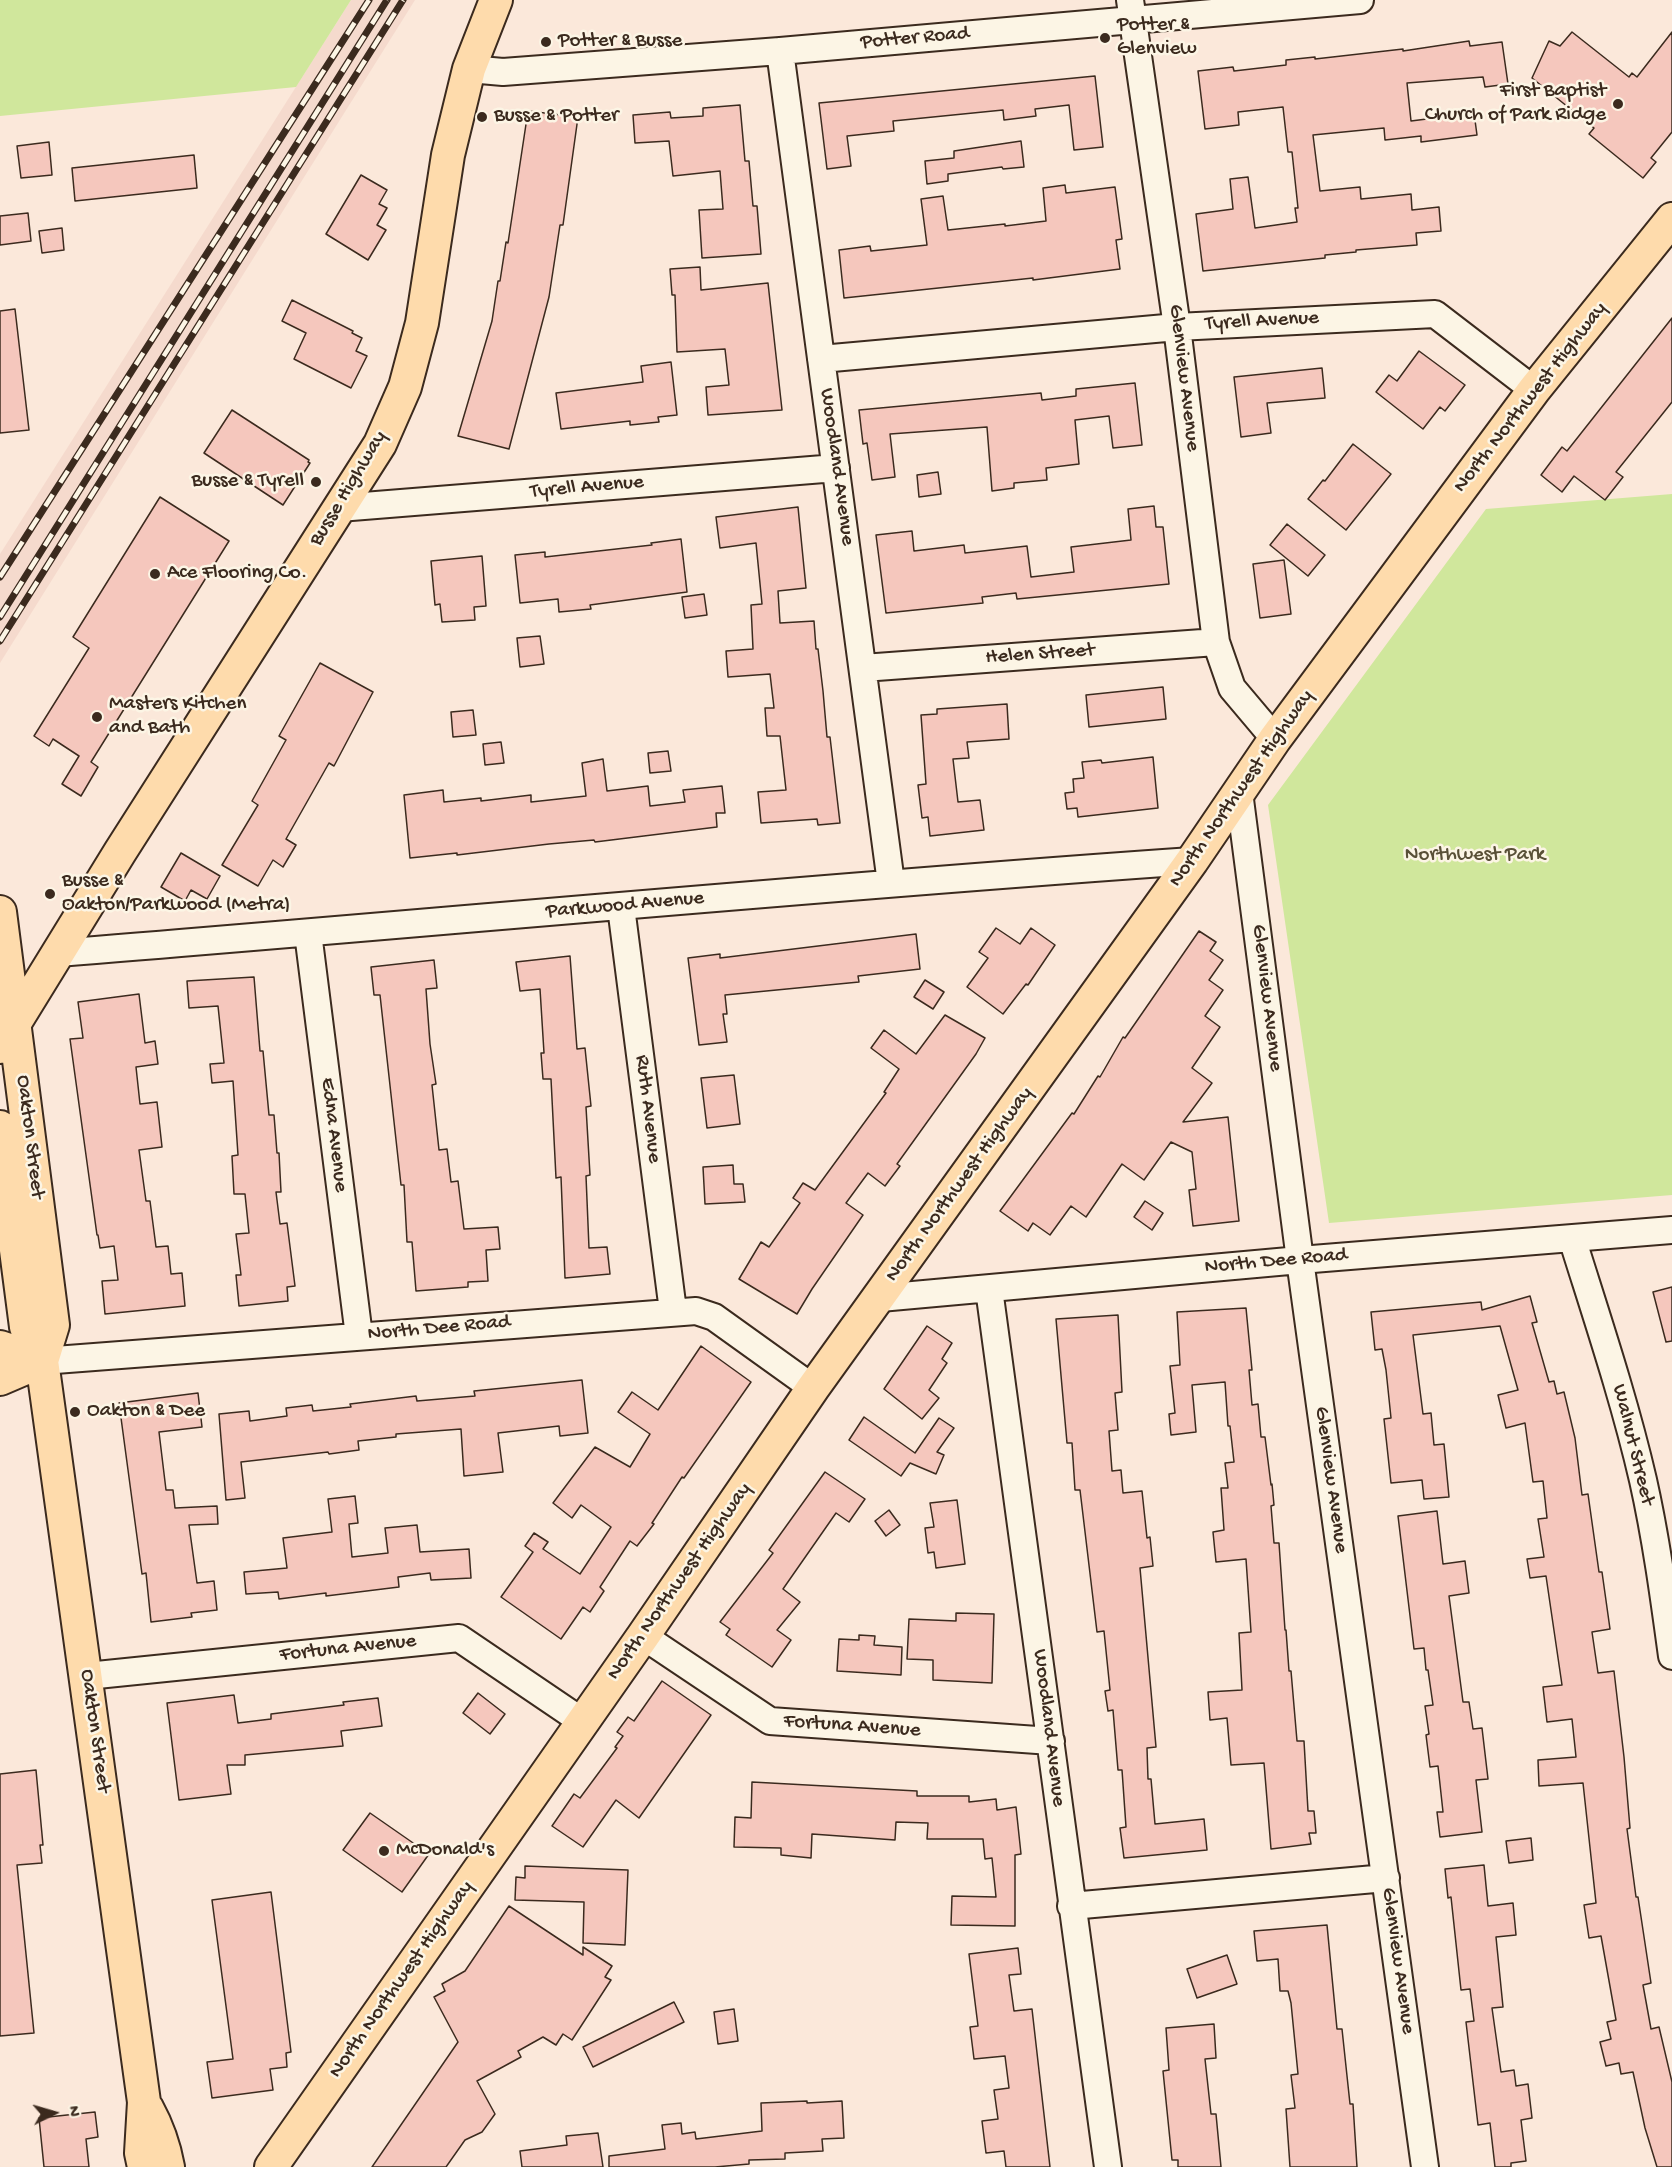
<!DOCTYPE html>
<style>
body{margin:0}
#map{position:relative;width:1672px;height:2167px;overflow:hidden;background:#fbe8da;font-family:"Gochi Hand",sans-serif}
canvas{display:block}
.north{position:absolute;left:24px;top:2083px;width:60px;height:60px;-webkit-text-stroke:4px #fcf5e5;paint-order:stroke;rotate:85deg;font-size:16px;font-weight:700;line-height:24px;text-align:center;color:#3b2a1e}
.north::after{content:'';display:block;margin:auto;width:21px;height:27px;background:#3b2a1e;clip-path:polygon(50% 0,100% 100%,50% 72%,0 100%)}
</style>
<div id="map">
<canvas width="1672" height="2167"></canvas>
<div class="north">N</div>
</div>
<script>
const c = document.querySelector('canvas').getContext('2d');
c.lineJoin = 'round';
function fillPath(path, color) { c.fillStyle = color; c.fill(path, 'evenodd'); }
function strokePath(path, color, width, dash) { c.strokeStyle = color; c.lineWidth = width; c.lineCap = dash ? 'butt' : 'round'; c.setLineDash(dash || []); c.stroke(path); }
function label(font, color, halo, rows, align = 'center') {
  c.font = font + ' "Gochi Hand",sans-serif'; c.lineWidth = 5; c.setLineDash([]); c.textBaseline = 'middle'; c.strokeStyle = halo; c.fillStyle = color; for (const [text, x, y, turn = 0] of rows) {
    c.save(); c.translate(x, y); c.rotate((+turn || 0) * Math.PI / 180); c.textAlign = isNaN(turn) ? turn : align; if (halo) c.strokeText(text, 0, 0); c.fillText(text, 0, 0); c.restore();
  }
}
const built = new Path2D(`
 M351,0H415L0,663V554Z`);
const green = new Path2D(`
 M0,0H351L296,87L0,116Z
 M1672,494V1195L1329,1223L1268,805L1486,509Z`);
const building = new Path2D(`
 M1572,32L1629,77L1632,73L1637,77L1672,32V132L1651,158L1656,162L1643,178L1589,134L1594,128L1532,78L1549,41L1560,46Z
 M1469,41L1470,46L1502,42L1508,84L1485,87L1483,77L1407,83L1411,121L1474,113L1477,135L1421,142V136L1385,140L1384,128L1313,135L1320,191L1360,187L1361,199L1411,194L1412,210L1439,207L1441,231L1416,233L1417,245L1356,250V252L1325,255V258L1203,271L1196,214L1233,209L1230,179L1248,177L1255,228L1297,222L1295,208H1298L1292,152H1288L1283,107L1238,112L1239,125L1205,129L1198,71L1233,67L1234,71L1286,65V60L1315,57V59L1403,49V51Z
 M1095,76L1103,147L1074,150L1069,105L1035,109L1036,116L1004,120L1003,110L893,121L894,131L847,136L851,166L827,169L819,103Z
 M740,105L745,161H749L753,206H757L761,254L702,258L699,210L723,209L720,171L673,176L669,141L635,143L633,115L670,112L671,118L703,116V108Z
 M528,111L578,117L563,225H560L549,297L509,449L458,436L492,321L498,281H500L506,242L508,243Z
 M1021,141L1024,167L1003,169L1002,167L948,174V181L927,184L925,161L954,158V151Z
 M49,142L52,175L21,178L17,146Z
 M194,155L197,188L75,201L72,168Z
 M361,175L387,190L379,204L387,208L377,225L386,230L368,260L326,234Z
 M1065,185L1066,193L1115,187L1122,239L1116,240L1120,269L1033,280V278L844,298L839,250L870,246L871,251L927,245L921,199L943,196L948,230L1005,224V226L1046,221L1043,188Z
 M28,213L31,241L0,245V216Z
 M62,228L64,250L42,253L39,231Z
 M700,267L701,290L768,283L782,410L708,415L706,387L729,385L725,349L677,352L675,295H672L670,269Z
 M292,300L353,331L352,333L362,338L356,351L367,356L351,388L294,359L306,333L282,321Z
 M15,309L29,430L0,433V311Z
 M1672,318V402L1616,472L1623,477L1605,500L1574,476L1562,492L1541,475L1562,447L1567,451Z
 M1419,351L1465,385L1445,411L1440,407L1423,429L1376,392L1389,375L1397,381Z
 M671,362L677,415L658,417L659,422L630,425V421L561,429L556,393L643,382L641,366Z
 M1322,368L1325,398L1267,403L1271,433L1241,437L1234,377Z
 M1135,383L1142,445L1113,448L1109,416L1075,420L1079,464L1046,468L1047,480L1014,483V488L992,491L987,427L890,434L895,477L872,480L867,443L863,444L859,410L1041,393L1042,400L1076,396V389Z
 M232,410L309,460L308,462L310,463L283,505L204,453Z
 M1353,444L1391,474L1346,530L1308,499L1323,480L1325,481Z
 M938,472L941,494L919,497L917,475Z
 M160,497L229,541L91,762L98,767L81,796L62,784L79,756L53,739L49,746L34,736L89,648L73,637Z
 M1154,506L1156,527H1163L1169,584L1017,599L1016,593L982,597L983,603L886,613L876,535L912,531L914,551L964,545L965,553L1027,546L1031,577L1074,572L1071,547L1131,540L1128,509Z
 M798,507L806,588L778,591L780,623L814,621L816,649H818L823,691L827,737H830L840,823L818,825L817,819L761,823L758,792L786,790L780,736H767L765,708H774L770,674L728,677L726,651L753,649L751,605L762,604L756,543L720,548L716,517Z
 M1287,524L1325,555L1308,576L1270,545Z
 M681,539L687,592L590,605L591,609L559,612L558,599L520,603L515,555L545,552V557L652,545L651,543Z
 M482,556L486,606L474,607L475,620L442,622L440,604L435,605L431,561Z
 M1284,560L1291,614L1260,618L1253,564Z
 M704,594L707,615L685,618L682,597Z
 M540,636L544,664L520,667L517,638Z
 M320,663L373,692L334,766L329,763L286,839L296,845L283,867L273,860L258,886L222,865L258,805L252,801L286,740L279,736Z
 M1163,687L1166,719L1089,727L1086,695Z
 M1007,704L1009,739L967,742L969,758L953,759L958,802L980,800L984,830L930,836L928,817L922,818L918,785L926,784L921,715L937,714V709Z
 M473,710L476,735L453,737L451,712Z
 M501,742L504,763L485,765L483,744Z
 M668,751L671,771L650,773L648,753Z
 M1153,757L1158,808L1078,817L1077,808L1067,809L1065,793L1074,792L1073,779L1084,778L1082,762L1101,760L1102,763Z
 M603,759L607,791L648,786L650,806L685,802L683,790L722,786L725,813H716L717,827L595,842L594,840L549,844L457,855V853L410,858L404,795L443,790L444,802L481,798V801L531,795V802L586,796L582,763Z
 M181,853L220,876L207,899L191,890L185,901L161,887Z
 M996,928L1020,944L1031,928L1055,945L1028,985L1026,984L1003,1014L967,987L988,958L979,952Z
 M1199,931L1216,942L1210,951L1223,960L1209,980L1223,990L1205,1016L1220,1027L1192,1068L1212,1083L1183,1122L1228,1117L1239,1221L1193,1226L1189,1190L1196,1189L1192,1152L1171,1142L1144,1180L1122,1164L1086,1217L1071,1206L1050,1235L1033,1223L1028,1231L1000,1211L1072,1113L1074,1114L1098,1076L1100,1077L1123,1037L1125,1038Z
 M916,934L920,969L858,976L859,982L725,995L727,1014H723L727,1042L699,1045L688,958L720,954V958Z
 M570,956L577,1049L585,1048L591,1106L586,1107L590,1175L586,1176L589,1248L607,1247L610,1274L565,1278L561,1177L556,1178L551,1079H543L541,1053H544L540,989L520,991L516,962Z
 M434,960L437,988L426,989L430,1044L436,1084L432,1085L439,1150L447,1149L451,1182L458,1181L464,1229L498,1227L500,1249L486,1250L488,1281L468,1282V1287L416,1291L412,1242H407L404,1185H401L380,995H374L371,967Z
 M254,977L260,1051H263L269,1115H274L277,1153H279L281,1192H276L280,1224L287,1223L295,1286L287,1287L288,1301L239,1306L236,1275H241L236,1234L249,1233L245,1194H234L232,1156L238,1155L233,1081L212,1083L210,1064L224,1063L218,1006L189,1008L187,981Z
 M925,980L944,992L933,1009L914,997Z
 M139,994L145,1043L155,1041L158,1064L136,1067L140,1104L157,1102L162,1147L139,1150L146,1201H150L156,1247L168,1246L171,1274L182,1273L185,1306L105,1314L102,1281L118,1280L114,1246L100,1248L98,1235H97L70,1039L83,1038L78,1002Z
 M945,1015L985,1038L976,1054L897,1164L900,1166L885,1186L868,1173L846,1203L863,1215L812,1289L797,1314L739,1279L761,1242L769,1247L800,1203L793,1198L803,1183L815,1190L886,1093L884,1092L899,1069L871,1048L884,1030L916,1054Z
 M734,1075L740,1124L707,1128L701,1078Z
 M733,1165L734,1184H743L745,1202L705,1204L703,1167Z
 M1145,1201L1163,1213L1152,1230L1134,1217Z
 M1672,1287V1341L1666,1342L1653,1292Z
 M1530,1296L1537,1322L1532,1323L1549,1382L1554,1381L1557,1394L1564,1392L1575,1438L1582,1495L1588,1494L1599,1572H1602L1610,1629L1592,1632L1598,1673L1614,1671L1624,1757L1630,1828L1627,1829L1636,1897H1638L1651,1983L1643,1985L1651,2029L1659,2027L1672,2082V2167H1657L1645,2128L1633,2072L1621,2074L1619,2063L1606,2066L1600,2042L1611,2039L1607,2022L1616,2020L1601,1936L1589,1938L1584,1905L1596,1903L1583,1783L1539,1786L1538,1760L1576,1757L1572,1719L1547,1722L1543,1687L1562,1685L1546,1576L1530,1578L1527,1559L1544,1557L1538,1519L1547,1518L1543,1481L1533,1482L1525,1423L1506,1428L1498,1395L1518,1390L1500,1326L1413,1335L1423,1414L1431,1413L1434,1445L1444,1444L1449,1497L1424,1499L1422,1480L1391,1483L1384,1419L1391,1418L1386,1370L1382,1349L1375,1350L1371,1312L1481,1302L1482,1310Z
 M1246,1308L1252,1370H1249L1252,1405L1258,1404L1261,1437H1265L1271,1485L1272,1484L1274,1505L1271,1506L1274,1543H1279L1285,1630H1286L1289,1671H1291L1297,1741H1304L1308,1811H1314L1316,1833H1309L1311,1844L1271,1849L1264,1763L1231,1765L1227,1718L1210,1720L1208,1692L1242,1690L1239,1633L1251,1632L1246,1559L1216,1562L1213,1532L1224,1530L1221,1488H1228L1225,1463L1234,1462L1230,1426H1228L1225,1382L1192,1385L1196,1432L1171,1435L1169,1414L1175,1413L1170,1366L1180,1365L1177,1312Z
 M1118,1315L1122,1392L1115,1393L1118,1430L1109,1431L1112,1471L1121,1470L1123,1493L1142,1491L1147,1538L1150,1537L1153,1566L1140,1568L1156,1747L1147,1748L1148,1779H1151L1155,1824L1204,1819L1207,1850L1124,1858L1120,1828L1126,1827L1122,1770H1118L1113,1710L1108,1711L1105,1691L1110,1690L1104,1631L1097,1632L1080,1490H1075L1072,1443H1067L1056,1319Z
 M927,1326L952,1343L942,1359L947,1363L929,1390L939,1398L922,1419L884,1389Z
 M701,1346L751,1382L684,1478L682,1477L652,1523L654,1524L637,1546L630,1541L600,1587L604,1591L590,1612L583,1607L561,1639L501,1597L533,1552L525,1546L534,1533L548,1542L543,1549L580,1574L611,1527L581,1505L572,1518L553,1503L595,1447L630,1467L650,1434L618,1412L632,1392L658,1410Z
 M582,1380L588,1433L560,1436L559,1426L498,1433L503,1472L464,1476L461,1429L396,1434V1437L358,1441L359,1450L329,1454L328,1452L241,1462L245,1498L226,1500L219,1414L249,1411L250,1421L287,1416L286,1408L312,1405L313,1411L351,1407L350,1404L416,1396L417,1401L475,1396L474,1391Z
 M198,1393L202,1427L159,1432L166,1490H173L175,1508L217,1506L218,1524L189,1525L197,1583L214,1581L217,1610L191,1613L192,1617L151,1622L146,1573L142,1574L119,1403Z
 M864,1417L915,1453L939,1418L954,1428L937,1452L944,1455L936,1474L910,1463L901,1476L849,1440Z
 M825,1472L865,1499L849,1522L836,1513L783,1589L800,1602L777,1630L791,1640L772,1667L726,1635L730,1629L720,1622L773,1553L769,1550Z
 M355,1496L358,1523L349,1524L352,1557L388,1553L385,1528L417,1525L420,1552L469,1549L471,1578L431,1580L430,1573L398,1577L399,1587L326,1596V1593L279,1599L278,1592L246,1594L244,1572L287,1568L283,1538L332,1532L328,1499Z
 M957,1500L965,1564L936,1568L934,1552L928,1553L925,1528L934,1527L930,1503Z
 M889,1510L900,1525L886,1536L875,1521Z
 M1437,1511L1443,1564L1465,1561L1469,1593L1449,1596L1463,1702H1469L1473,1729L1482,1728L1488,1779L1476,1780L1482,1832L1440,1837L1437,1812H1443L1438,1766L1430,1767L1426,1735L1429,1734L1425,1706L1433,1705L1428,1670H1426L1424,1648L1414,1649L1398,1516Z
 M956,1613L994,1614L992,1683L933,1680V1660L907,1659L909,1619L956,1621Z
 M859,1635L875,1636L874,1645L902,1647L901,1675L837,1671L839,1639L859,1640Z
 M662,1681L711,1715L639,1818L616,1800L583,1847L552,1826L574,1794L580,1798L617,1748L615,1747L623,1736L617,1732L628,1717L634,1721Z
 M478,1693L505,1714L490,1734L463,1713Z
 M234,1695L238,1723L271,1719V1714L344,1705L343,1702L378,1698L382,1726L341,1731L343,1746L245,1755V1765H227L231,1794L179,1800L167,1703Z
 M36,1770L43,1845H40L42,1863L17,1865L34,2033L0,2036V1774Z
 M752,1782L917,1791V1796H969V1802L996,1799L997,1810L1016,1807L1021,1854L1015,1855V1926L951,1925L952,1896L996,1897L992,1858L985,1859L983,1839H927L928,1823L896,1822L895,1840L812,1834L811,1858L781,1855V1848L734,1847L735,1817L751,1818Z
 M370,1813L429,1854L402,1892L343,1850Z
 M1531,1838L1533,1860L1509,1863L1506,1841Z
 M1484,1865L1488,1906L1513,1903L1516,1935L1496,1937L1503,2007L1492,2008L1501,2072L1514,2070L1516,2086L1528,2084L1532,2118L1521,2120L1526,2161L1511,2163V2167H1495L1490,2123L1478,2125L1466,2022L1474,2021L1470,1989L1461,1990L1451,1897L1448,1898L1445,1869Z
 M525,1866L628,1870L625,1945L583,1943L584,1902L515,1900L516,1877L525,1878Z
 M271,1892L291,2052L286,2053L287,2067L270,2069L273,2090L212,2098L207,2062L233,2059L212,1900Z
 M509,1906L583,1955V1947L612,1966L605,1977L611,1980L572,2040L563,2034L556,2045L543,2037L518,2051L521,2057L477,2081L495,2114L482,2132L465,2140L446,2167H372L458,2042L434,1997L445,1991L442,1984L465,1971Z
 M1327,1925L1337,2029H1342L1350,2104H1353L1357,2167H1290L1286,2109L1295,2108L1291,2075L1298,2074L1291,2003L1288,1991H1280L1278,1959L1257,1961L1254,1931Z
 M1018,1948L1021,1974L1009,1975L1014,2011L1032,2009L1050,2167H1006L1004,2151L986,2153L982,2121L998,2119L994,2090L1009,2088L1005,2056L974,2059L970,2027L978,2026L969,1954Z
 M1227,1955L1237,1984L1197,1998L1187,1969Z
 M674,2002L684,2022L593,2067L583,2047Z
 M734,2009L738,2041L718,2044L714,2012Z
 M1214,2024L1216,2058L1205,2059L1211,2114H1216L1221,2167H1178V2160H1172L1163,2071L1169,2070L1166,2028Z
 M807,2101V2103L842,2101L844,2138L822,2139L823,2151L785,2153V2159L749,2160V2164L715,2167H609V2156L665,2149L662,2125L681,2123L682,2134L695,2132L696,2139L762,2131L761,2103Z
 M95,2112L98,2137L86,2139L89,2167H44L39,2118Z
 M598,2133L603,2167H522L520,2151L567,2145L566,2136Z`);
const minor = new Path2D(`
 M1130,0L1177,327L1216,642L1232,688L1275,739
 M780,51L891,883
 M469,69L503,72L780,51L1360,0
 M821,359L1177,327L1435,314L1534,390
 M339,508L836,468
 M863,668L1216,642
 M1239,792L1300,1260L1425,2167
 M621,907L673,1311
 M308,933L359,1336
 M58,953C436,923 814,887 1192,861
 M1572,1238C1597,1318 1624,1398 1643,1480C1656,1538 1664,1597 1672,1656
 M989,1289L1108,2167
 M880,1298L1300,1260L1672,1230
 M42,1361L696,1311L714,1317L813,1388
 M643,1636L770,1721L1051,1741
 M87,1676L459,1638L583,1722
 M1071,1906L1386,1878`);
const major = new Path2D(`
 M0,912L53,1325L42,1361
 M0,1047L120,852L380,444L405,387L422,323L448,155L469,69L496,0
 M0,1127L26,1327L42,1361L144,2102L141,2153L144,2167
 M0,1347L42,1361
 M0,1379L42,1361
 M147,2108C158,2128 164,2145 168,2167
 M271,2167L643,1636L813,1388L1192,861L1275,739L1534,390L1672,219`);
const rail = new Path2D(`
 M0,577L369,0
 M0,617L387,0
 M0,641L403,0`);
const markers = [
 [1105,38,6,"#3b2a1e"],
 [546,42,6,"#3b2a1e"],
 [1618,104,6,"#3b2a1e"],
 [482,117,6,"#3b2a1e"],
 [316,482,6,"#3b2a1e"],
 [155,574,6,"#3b2a1e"],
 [97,717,6,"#3b2a1e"],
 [50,894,6,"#3b2a1e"],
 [75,1412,6,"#3b2a1e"],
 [384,1851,6,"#3b2a1e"]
];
const poiNames = [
 ["Potter &",1117,26],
 ["Glenview",1117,50],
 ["Potter & Busse",558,42],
 ["First Baptist",1606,92,"right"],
 ["Church of Park Ridge",1606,116,"right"],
 ["Busse & Potter",494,117],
 ["Busse & Tyrell",304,482,"right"],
 ["Ace Flooring Co.",167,574],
 ["Masters Kitchen",109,705],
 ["and Bath",109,729],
 ["Busse &",62,882],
 ["Oakton/Parkwood (Metra)",62,906],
 ["Oakton & Dee",87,1412],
 ["McDonald's",396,1851]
];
const streetNames = [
 ["Potter Road",915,39,-5],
 ["Tyrell Avenue",1262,322,-3],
 ["Glenview Avenue",1183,378,83],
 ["North Northwest Highway",1531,398,-52],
 ["Woodland Avenue",836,467,82],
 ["Tyrell Avenue",587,488,-5],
 ["Busse Highway",349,489,-59],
 ["Helen Street",1040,655,-4],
 ["North Northwest Highway",1242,789,-55],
 ["Parkwood Avenue",625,906,-5],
 ["Glenview Avenue",1266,998,83],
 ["Ruth Avenue",647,1109,83],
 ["Edna Avenue",333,1135,83],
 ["Oakton Street",29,1137,83],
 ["North Northwest Highway",960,1185,-54],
 ["North Dee Road",1276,1262,-5],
 ["North Dee Road",439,1329,-5],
 ["Walnut Street",1632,1445,76],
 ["Glenview Avenue",1330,1480,82],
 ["North Northwest Highway",680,1582,-55],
 ["Fortuna Avenue",348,1649,-6],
 ["Fortuna Avenue",852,1727,4],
 ["Woodland Avenue",1048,1728,83],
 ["Oakton Street",94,1731,82],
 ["Glenview Avenue",1397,1961,82],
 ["North Northwest Highway",402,1980,-55]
];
const parkNames = [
 ["Northwest Park",1475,856]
];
fillPath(built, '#f5dacd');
fillPath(green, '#d0e79c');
fillPath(building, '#f5c7bd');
strokePath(building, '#3b2a1e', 1.5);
strokePath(minor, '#3b2a1e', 30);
strokePath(major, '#3b2a1e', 36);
strokePath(minor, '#fcf5e5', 26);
strokePath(major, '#fedbac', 32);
strokePath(rail, '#3b2a1e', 7);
strokePath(rail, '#fcf5e5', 4.5, [14]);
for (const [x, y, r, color] of markers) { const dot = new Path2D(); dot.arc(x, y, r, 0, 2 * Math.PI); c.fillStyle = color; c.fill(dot); strokePath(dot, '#fcf5e5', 2); }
label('21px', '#3b2a1e', '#fcf5e5', poiNames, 'left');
label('21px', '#3b2a1e', '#fcf5e5', streetNames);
label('21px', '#595037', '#fcf5e5', parkNames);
</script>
